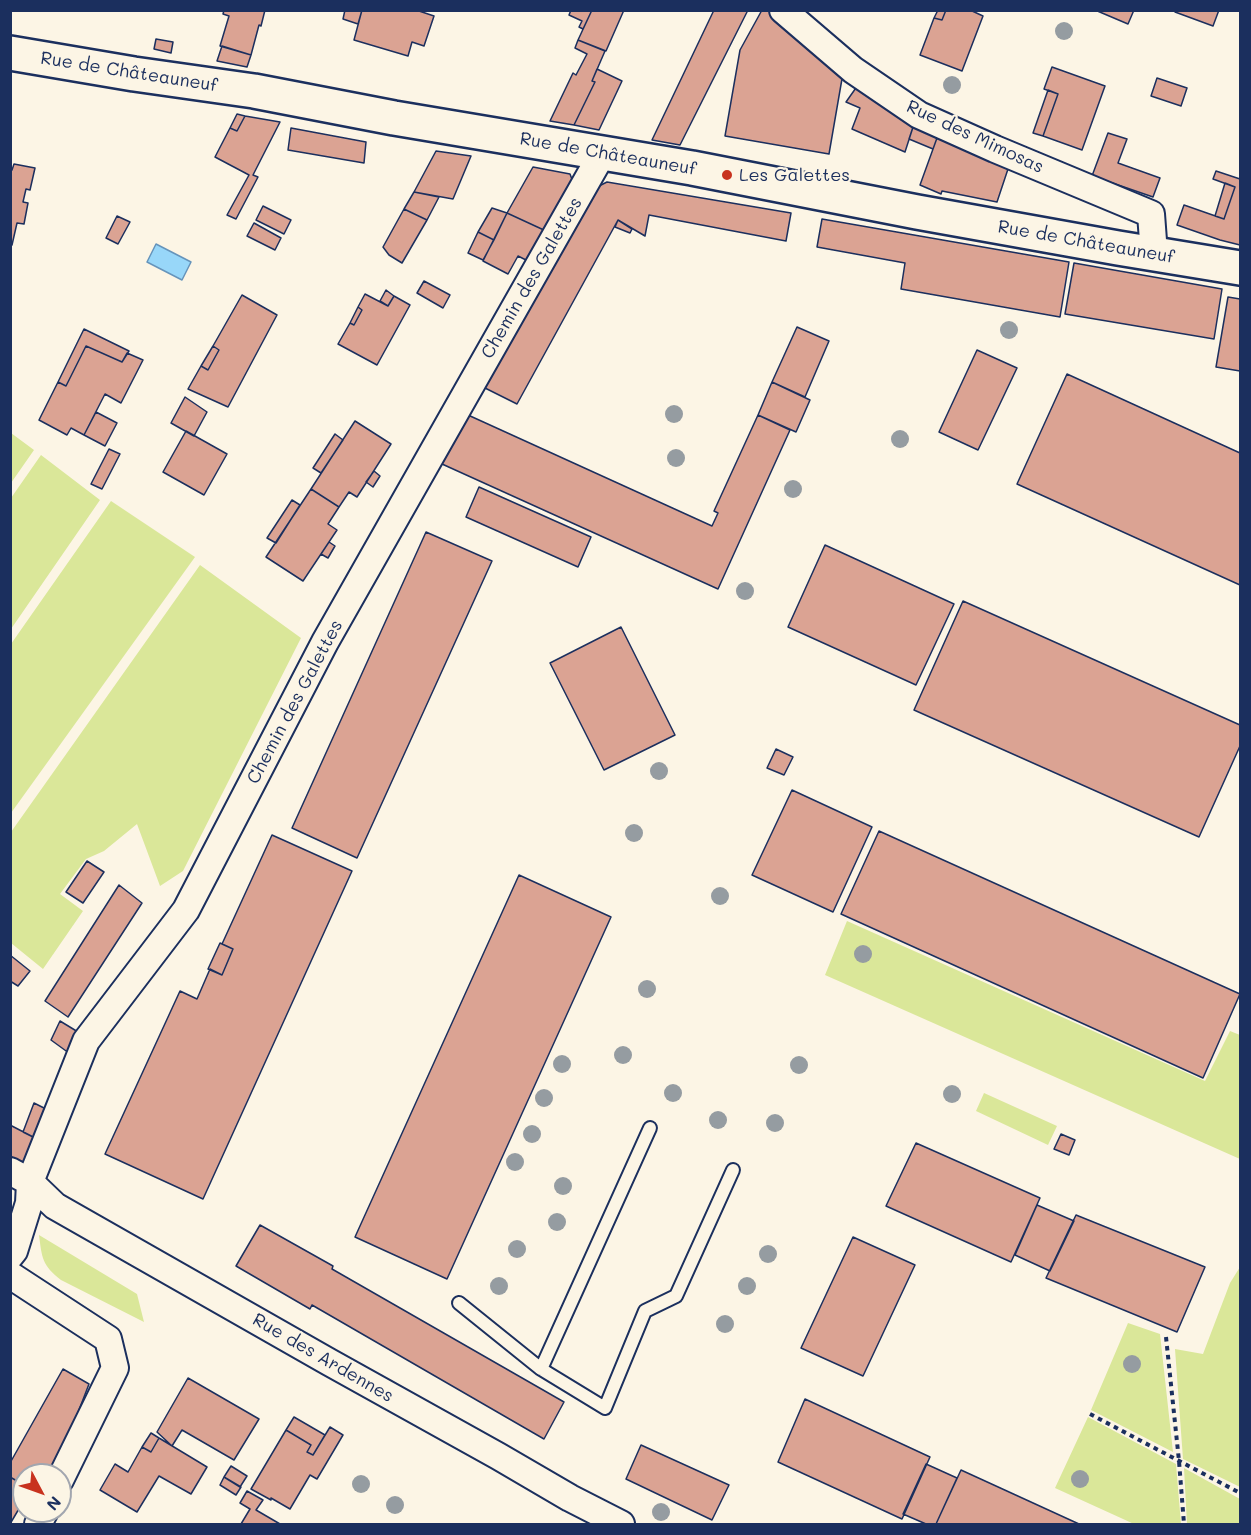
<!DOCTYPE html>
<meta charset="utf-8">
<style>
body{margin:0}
#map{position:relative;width:1251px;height:1535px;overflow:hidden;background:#fcf5e5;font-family:Mali,sans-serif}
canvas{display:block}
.frame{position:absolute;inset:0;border:12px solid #1b2f5e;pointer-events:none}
.north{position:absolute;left:12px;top:1463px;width:60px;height:60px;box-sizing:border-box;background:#fcf5e5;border:2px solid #a2a6af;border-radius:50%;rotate:131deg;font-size:16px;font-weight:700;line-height:24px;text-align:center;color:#1b2f5e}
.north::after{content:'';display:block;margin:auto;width:21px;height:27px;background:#c8321e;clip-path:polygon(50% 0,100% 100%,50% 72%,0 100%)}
</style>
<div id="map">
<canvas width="1251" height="1535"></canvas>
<div class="frame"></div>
<div class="north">N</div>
</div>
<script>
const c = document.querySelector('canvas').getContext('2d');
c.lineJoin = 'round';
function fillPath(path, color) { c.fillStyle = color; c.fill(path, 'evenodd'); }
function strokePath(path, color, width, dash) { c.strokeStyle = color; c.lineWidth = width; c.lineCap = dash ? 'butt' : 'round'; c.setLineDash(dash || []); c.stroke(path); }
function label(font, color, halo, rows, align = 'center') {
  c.font = font + ' Mali,sans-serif'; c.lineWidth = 4.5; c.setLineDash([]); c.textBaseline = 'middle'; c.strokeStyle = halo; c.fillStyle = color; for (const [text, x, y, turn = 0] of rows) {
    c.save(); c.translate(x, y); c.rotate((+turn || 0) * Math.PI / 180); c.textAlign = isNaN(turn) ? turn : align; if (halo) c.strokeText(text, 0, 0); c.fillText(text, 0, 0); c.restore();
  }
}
const green = new Path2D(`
 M11,433L34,450L11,483Z
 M41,455L100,500L11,629V498Z
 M111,501L195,557L11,813V644Z
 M200,565L301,638L183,871L160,886L137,824L104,851L86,859L60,894L83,911L43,969L11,943V832Z
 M847,921L1205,1081L1230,1031L1240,1035V1159L825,975Z
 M984,1093L1057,1126L1048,1145L976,1111Z
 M39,1235L137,1294L144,1322L61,1280C42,1265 42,1258 39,1235Z
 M1240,1267V1487L1183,1459L1175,1349L1203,1354L1230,1283Z
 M1128,1323L1160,1334L1173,1452L1091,1410Z
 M1088,1417L1176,1464L1181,1524H1134L1055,1488Z
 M1184,1468L1240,1499V1524H1187Z`);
const water = new Path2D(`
 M156,244L191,262L182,280L147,262Z`);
const building = new Path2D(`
 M224,10H265L261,26L259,25L251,55L220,46L229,16L223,14Z
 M345,10H362L358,24L343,19Z
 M362,10H416L434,16L424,46L412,42L408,56L354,40Z
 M571,10H592L583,29L579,27L582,21L569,15Z
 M592,10H624L606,51L578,40Z
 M714,10H748L680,145L652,140Z
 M762,10H768L843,73L829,154L725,136L740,50Z
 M938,10H946L942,20L934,18Z
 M946,10H970L983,16L962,71L920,55L934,18L942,20Z
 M1095,10H1134L1128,24Z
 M1176,10H1219L1213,26L1175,12Z
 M156,39L173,42L171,53L154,49Z
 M578,40L605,51L592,81L595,82L574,125L550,121L573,73L576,75L587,54L575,48Z
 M222,46L251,55L247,67L217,61Z
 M1052,67L1105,86L1082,150L1043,136L1058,94L1044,89Z
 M597,69L622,81L599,130L574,125L595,82L592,81Z
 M1157,78L1187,88L1181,106L1151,96Z
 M858,85L914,124L905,152L852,129L860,108L846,102Z
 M1048,90L1058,94L1043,136L1033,133Z
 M237,114L245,116L237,131L230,128Z
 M245,116L280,122L253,175L258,177L236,219L227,215L249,175L215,157L230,128L237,131Z
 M914,124L937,138L933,149L909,139Z
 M291,128L366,142L364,163L288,150Z
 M1108,133L1127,139L1118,163L1160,178L1153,197L1092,176Z
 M937,138L1009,166L997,202L942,191L941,194L920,185Z
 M436,151L471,156L453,199L414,192Z
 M14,164L35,168L30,190L26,189L23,202L28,203L24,224L17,223L12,245H10V170H12Z
 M533,167L570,174L573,182L546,231L507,213Z
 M1216,171L1240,179V245L1220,240L1177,225L1184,205L1224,219L1235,187L1213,179Z
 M607,182L791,213L786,241L649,215L645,236L618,220L517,404L483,387L591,190Z
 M1225,183L1235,187L1224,219L1215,216Z
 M414,192L439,197L427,220L404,209Z
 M263,206L291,220L284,234L256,220Z
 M492,208L507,213L494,240L478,232Z
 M404,209L427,220L402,263L389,255L383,247Z
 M507,213L546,231L530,262L518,256L508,274L483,261Z
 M117,216L130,222L118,244L106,238Z
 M822,219L1069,262L1060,317L901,289L905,263L817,247Z
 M618,220L632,229L630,233L615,227Z
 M254,223L281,238L275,250L247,236Z
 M478,232L494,240L483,260L468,253Z
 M1074,263L1222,289L1214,339L1065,314Z
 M424,281L450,295L443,308L417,293Z
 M386,290L394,296L388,306L380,301Z
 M365,294L388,306L394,296L410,305L377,365L338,344L350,323L354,325L362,310L358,307Z
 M242,295L277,315L228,407L188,389L201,366L208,370L219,350L213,346Z
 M1228,297L1240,299V371L1216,367Z
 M358,307L362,310L354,325L350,323Z
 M797,327L829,341L805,397L772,382Z
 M84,329L129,351L122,362L86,346L66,386L58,382Z
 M86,346L122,362L127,353L143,360L121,403L105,394L84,435L71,428L67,435L39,420L58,382L66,386Z
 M213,346L219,350L208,370L201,366Z
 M977,350L1017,368L978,450L939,432Z
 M1067,374L1240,453V585L1017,484Z
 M772,382L810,400L796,432L758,415Z
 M185,397L207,412L194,436L171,423Z
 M96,412L117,423L105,446L84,435Z
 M468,415L712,526L718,513L714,511L758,415L790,430L718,589L442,464Z
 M355,421L391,444L357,497L349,492L339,507L311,489Z
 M186,431L227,454L204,495L163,472Z
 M335,434L343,440L321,473L313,468Z
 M109,449L120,454L102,489L91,484Z
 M374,471L380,476L373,487L366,482Z
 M479,487L591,537L578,567L466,517Z
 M311,489L339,507L328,524L337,530L303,581L266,557Z
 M292,500L300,505L276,543L267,538Z
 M426,532L492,561L357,858L292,828Z
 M329,542L335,546L328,558L321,554Z
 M825,545L954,604L916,685L788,627Z
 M963,601L1240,725V746L1199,837L914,710Z
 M621,627L675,735L604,770L550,663Z
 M776,749L793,757L784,775L767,768Z
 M792,790L872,827L833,912L752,875Z
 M879,831L1240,994L1203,1078L841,914Z
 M272,835L352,871L203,1199L105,1154L180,991L197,999L210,969L222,975L233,949L222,944Z
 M87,861L104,872L83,903L66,892Z
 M519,875L611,917L447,1279L355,1237Z
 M119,885L142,903L68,1017L45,1001Z
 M220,943L233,949L222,975L208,969Z
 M10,955L30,971L18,986L10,981Z
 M60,1021L83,1035L73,1056L51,1040Z
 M34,1103L48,1110L37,1139L23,1132Z
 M10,1125L37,1139L25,1165L10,1156Z
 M1061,1134L1075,1140L1069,1155L1054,1149Z
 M916,1143L1040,1198L1011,1262L886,1206Z
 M1037,1205L1074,1221L1050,1271L1015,1255Z
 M1076,1215L1205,1267L1177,1332L1046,1278Z
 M260,1225L333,1266L332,1269L564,1402L544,1439L312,1305L310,1309L236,1266Z
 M853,1237L915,1265L863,1376L801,1348Z
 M63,1369L89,1384L54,1475H24V1485L10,1477V1463Z
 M188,1378L259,1419L234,1460L182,1430L172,1446L157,1432Z
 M805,1399L930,1457L902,1519L778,1462Z
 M294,1417L325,1435L313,1455L307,1452L311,1445L286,1430Z
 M330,1427L343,1435L317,1479L310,1475L290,1509L271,1498V1500L251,1489L286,1430L311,1445L307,1452L313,1455Z
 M151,1433L159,1438L151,1452L142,1447Z
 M159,1438L207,1467L191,1494L159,1476L137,1512L100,1490L115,1464L128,1472L142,1447L151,1452Z
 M641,1445L729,1485L712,1520L626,1479Z
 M926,1464L957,1478L936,1524H926L903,1514Z
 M231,1466L247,1476L240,1487L224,1477Z
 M961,1470L1079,1524H936Z
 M10,1477L24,1485V1510L20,1507L10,1524Z
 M224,1477L241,1487L236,1495L220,1485Z
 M247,1491L263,1500L256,1510L280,1524H241L250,1509L240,1503Z`);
const path = new Path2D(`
 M1166,1337L1179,1461L1184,1524
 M1090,1414L1240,1493`);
const lane = new Path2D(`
 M459,1303L541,1369L650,1128
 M541,1369L605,1408L645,1311L676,1296L733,1170`);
const street = new Path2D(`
 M783,10L853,70L919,115L995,149L1151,214L1154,254
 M10,1171L30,1182L55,1206L329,1362L498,1456L570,1498L621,1524
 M10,1256L14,1251L29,1203L30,1182L86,1041L186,910L325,642L602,154
 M10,1275L108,1339L115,1368L60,1480
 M38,1524L45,1511`);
const secondary = new Path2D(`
 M10,53L134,74L254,91L394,118L692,168L917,212L1118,248L1240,268`);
const trees = [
 [1064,31],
 [952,85],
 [1009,330],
 [674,414],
 [900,439],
 [676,458],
 [793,489],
 [745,591],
 [659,771],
 [634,833],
 [720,896],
 [863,954],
 [647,989],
 [623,1055],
 [562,1064],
 [799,1065],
 [673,1093],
 [952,1094],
 [544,1098],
 [718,1120],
 [775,1123],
 [532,1134],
 [515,1162],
 [563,1186],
 [557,1222],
 [517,1249],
 [768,1254],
 [499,1286],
 [747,1286],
 [725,1324],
 [1132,1364],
 [1080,1479],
 [361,1484],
 [395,1505],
 [661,1512]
];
const markers = [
 [727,175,6,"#c8321e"]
];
const streetNames = [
 ["Rue de Châteauneuf",129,72,9],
 ["Rue des Mimosas",975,137,25],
 ["Rue de Châteauneuf",608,154,10],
 ["Rue de Châteauneuf",1086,242,10],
 ["Chemin des Galettes",532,278,-60],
 ["Chemin des Galettes",295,702,-62],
 ["Rue des Ardennes",323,1358,30]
];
const poiNames = [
 ["Les Galettes",739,175]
];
fillPath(green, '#dae799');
fillPath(water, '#98d7f9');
strokePath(water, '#6694bb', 1.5);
fillPath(building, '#dba393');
strokePath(building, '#1b2f5e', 1.5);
strokePath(lane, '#1b2f5e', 16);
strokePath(street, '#1b2f5e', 30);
strokePath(secondary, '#1b2f5e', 38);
strokePath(path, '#1b2f5e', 4, [4.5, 4.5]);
strokePath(lane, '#fcf5e5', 12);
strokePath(street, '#fcf5e5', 26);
strokePath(secondary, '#fcf5e5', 33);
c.fillStyle = '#959ca1';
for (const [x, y] of trees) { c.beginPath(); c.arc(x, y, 9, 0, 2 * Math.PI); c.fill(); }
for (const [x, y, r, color] of markers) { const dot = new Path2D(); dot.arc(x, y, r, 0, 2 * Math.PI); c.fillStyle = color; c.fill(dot); strokePath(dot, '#fcf5e5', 2); }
label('18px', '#1b2f5e', '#fcf5e5', streetNames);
label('18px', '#1b2f5e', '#fcf5e5', poiNames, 'left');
</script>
